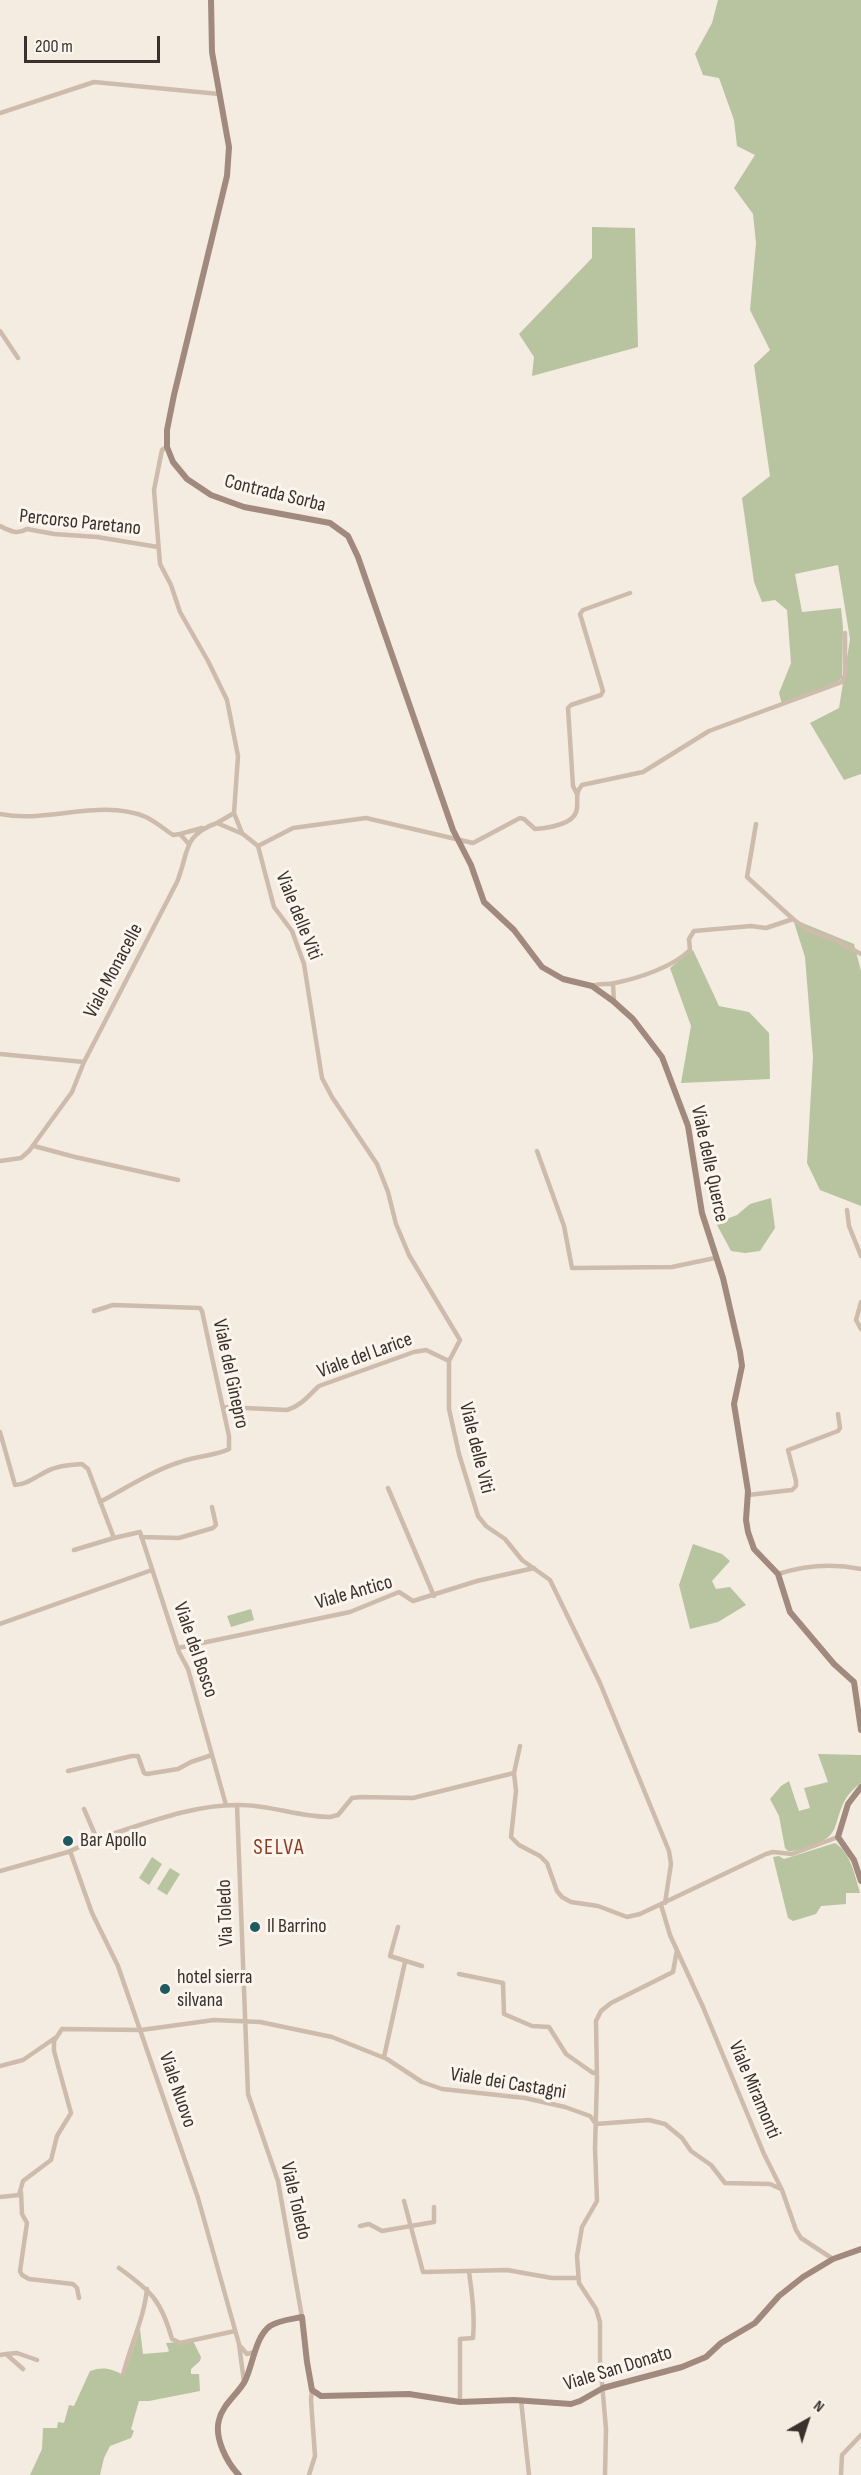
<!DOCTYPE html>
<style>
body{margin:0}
#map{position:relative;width:861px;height:2475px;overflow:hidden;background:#f4ebe1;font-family:"Sofia Sans Condensed",sans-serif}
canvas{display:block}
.north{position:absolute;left:777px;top:2391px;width:60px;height:60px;-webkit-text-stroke:4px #fbf5ee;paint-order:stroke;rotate:39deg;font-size:16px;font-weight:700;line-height:24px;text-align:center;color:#3b302b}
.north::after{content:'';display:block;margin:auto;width:21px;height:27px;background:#3b302b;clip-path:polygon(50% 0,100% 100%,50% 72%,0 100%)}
.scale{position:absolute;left:24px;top:36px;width:136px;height:27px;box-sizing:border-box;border:3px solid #3b302b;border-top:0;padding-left:8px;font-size:18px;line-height:21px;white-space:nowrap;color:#3b302b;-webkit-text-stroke:4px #fbf5ee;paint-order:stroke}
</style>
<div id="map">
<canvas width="861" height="2475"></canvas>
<div class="north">N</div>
<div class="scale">200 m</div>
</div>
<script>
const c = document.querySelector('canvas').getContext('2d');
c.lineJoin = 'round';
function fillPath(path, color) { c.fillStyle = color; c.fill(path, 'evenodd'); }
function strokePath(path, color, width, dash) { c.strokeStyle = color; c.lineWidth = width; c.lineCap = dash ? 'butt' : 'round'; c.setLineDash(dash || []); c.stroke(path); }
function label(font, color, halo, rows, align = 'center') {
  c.font = font + ' "Sofia Sans Condensed",sans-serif'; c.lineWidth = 6; c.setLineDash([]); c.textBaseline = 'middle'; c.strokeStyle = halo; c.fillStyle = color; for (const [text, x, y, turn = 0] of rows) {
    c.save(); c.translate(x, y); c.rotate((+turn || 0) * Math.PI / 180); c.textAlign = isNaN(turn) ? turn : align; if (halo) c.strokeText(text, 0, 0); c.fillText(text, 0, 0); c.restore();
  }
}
const green = new Path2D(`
 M718,0H861V774L844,780L810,723L839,708L850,639L838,565L795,574L802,612L841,608L843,627L842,677L839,681L782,704L779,693L791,663L787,610L775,600L762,602L754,582L742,498L770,476L754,365L770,350L750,310L756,243L753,214L734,188L755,155L737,146L734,120L719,78L703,75L695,54L712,23Z
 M592,227L635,228L638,347L532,376L534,357L519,334L592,258Z
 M793,919L854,944L861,971V1206L820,1190L807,1163L813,1057L805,957Z
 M693,950L719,1006L749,1012L769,1033L770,1079L681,1083L691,1026L670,968Z
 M771,1198L775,1228L760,1251L745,1253L731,1251L716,1223L737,1215L750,1204Z
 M693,1544L722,1554L730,1561L712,1581L716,1589L730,1587L746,1605L718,1622L690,1629L679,1585Z
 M251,1609L254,1620L231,1627L227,1616Z
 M818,1754L861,1755V1783C853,1789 847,1795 843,1804C833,1827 839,1836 811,1846C803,1849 797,1851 788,1851L785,1848L779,1816L770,1799L781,1786L789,1781L799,1811L810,1808L804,1788L828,1782Z
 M835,1843C851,1853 855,1876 860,1893H846V1904L821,1906L816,1914L793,1921L788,1918L773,1857L779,1856L784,1859Z
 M152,1857L162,1864L149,1885L139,1878Z
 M170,1868L180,1874L167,1895L157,1889Z
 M140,2329L143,2354L167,2352L169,2351L166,2343L193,2341L201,2357L200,2361L191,2369V2374H199L200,2391L149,2401H139L131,2429L134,2431L131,2438L110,2446L104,2458L100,2475H30L42,2449L43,2428H57L58,2422L64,2423L69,2405L74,2406L90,2371C104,2366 111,2369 124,2375Z`);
const street = new Path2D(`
 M0,113L94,82L219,94
 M0,331L18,358
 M167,447L162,450L154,490L160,564L171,585L180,612L208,661L227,700L238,756L234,813L242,833
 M0,526C10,531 17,535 27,529L54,534L97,537L158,547
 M577,794L573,786L568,708L571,705L601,695L603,691L580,614L583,610L630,593
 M0,814C48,824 99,798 146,817C156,822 164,829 173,835L180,834L188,843
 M217,823L234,813
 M756,824L747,877L793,919
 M180,834L202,828
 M258,846L274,907L292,931L304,964L322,1078L332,1097L377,1164L388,1192L396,1224L409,1255L460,1340L449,1361V1409L459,1454L478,1516L486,1526L505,1539L522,1560L550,1580L600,1683L669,1851L671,1864L665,1903
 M258,846L293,828L366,818L473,843L520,818L524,819L535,829C547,828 576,825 577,808C578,798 575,793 582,785L643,772L709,731L842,682L845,675V633
 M613,984L614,1002
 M592,986C599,983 607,985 615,983C639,978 673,967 690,950L689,939L694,931L751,926L766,928L793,919L807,930L836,940L861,954
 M0,1054L84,1062
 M34,1146L75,1157L178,1180
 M537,1151L564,1226L572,1268L672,1267L715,1258
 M0,1161L21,1158L29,1151L72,1092L84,1062L177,882C189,853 182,835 217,823L243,834L258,846
 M847,1210L849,1226L861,1256
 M861,1302L856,1320L861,1329
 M94,1311L113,1305L200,1308L202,1311L229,1436V1449C218,1455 193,1457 180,1462C152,1471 126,1488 100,1502
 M224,1407L287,1410C301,1406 309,1395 319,1386L414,1352L426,1350L449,1361
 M0,1432L15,1485C28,1485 40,1473 52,1469C61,1465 71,1465 82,1464L88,1469L114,1538
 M388,1488L434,1596
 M748,1495L792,1490L796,1486V1481L788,1450L838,1431L840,1428L838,1414
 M141,1537L179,1538L213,1528L216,1525L212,1507
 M74,1550L114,1538L140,1532L179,1652L188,1669L226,1805
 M778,1574C806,1565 832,1563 861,1569
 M0,1624L152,1570
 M178,1648L350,1612L399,1592L413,1601L477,1581L534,1568
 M520,1746L514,1773L516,1791L511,1837L519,1845L540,1856L547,1863L557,1891L562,1897L571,1902L598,1906L627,1917L640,1914L766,1854L773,1852L792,1854L838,1837
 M68,1771L132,1756H138L144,1773L147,1774L178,1769L191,1762L212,1755
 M237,1805L248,2094L278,2181L302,2317
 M97,1839C142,1825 192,1804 240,1805C270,1805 300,1817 330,1817L338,1815L352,1798L361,1797L413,1798L514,1773
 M70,1851L92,1913L118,1966L198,2198L239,2344L244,2382
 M0,1871L68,1852L97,1839L84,1809
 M661,1905L670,1935L703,2007L764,2154L782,2190L796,2230L801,2238L833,2259
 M398,1927L390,1956L422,1966
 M459,1974L503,1983L504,2014L532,2026L549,2027L566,2054L593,2073L597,2072
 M384,2057L405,1962
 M0,2066L23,2060L55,2038
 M596,2124L649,2120L665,2124L682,2138L691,2151L711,2165L725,2183L770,2184L781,2189
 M21,2192L22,2214L27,2223L20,2271L22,2275L29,2279L73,2284L77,2288L79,2298
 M0,2197L19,2195L23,2181L51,2160L57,2136L71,2113L54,2051V2041L62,2029L141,2030L214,2020L260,2022L332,2037L387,2059L422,2082L442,2089L525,2098L565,2107L590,2116L596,2124
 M404,2201L423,2272L507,2270L552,2278H579
 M360,2226L369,2224L382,2231L434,2222V2207
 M119,2268C151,2291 161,2300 172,2339L180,2343L235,2331
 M241,2347L247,2354L255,2352
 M6,2354L17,2353L37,2360
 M0,2355L6,2354L23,2369
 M123,2375C130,2346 144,2319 147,2289
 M521,2400L529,2475
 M460,2402V2339L473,2338C475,2315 472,2294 469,2272
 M309,2475L315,2456L311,2400L312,2390
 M605,2475L606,2429L600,2360V2322L596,2309L579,2283L577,2256L582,2227L597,2201L595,2148L597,2079L596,2021L601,2011L611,2003L673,1972L677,1950
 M841,2475L842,2455L861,2435`);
const secondary = new Path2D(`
 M211,0L212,52L229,147L227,176L174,395L167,430V447L173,462L187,479L211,495L244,507L330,523L348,536L358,557L453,830L471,865L484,902L514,930L542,967L563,979L592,986L613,1001L633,1019L662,1057L688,1126L702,1213L723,1278L740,1352L742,1366L734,1404L748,1491L746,1520L748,1532L754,1549L778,1574L790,1612L834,1664L854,1682L861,1730
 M861,1787L848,1804L838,1837L854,1860L861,1881
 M239,2475C227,2463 214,2438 219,2420C222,2405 238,2394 245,2381C253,2365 255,2337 270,2326C279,2320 293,2319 302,2317L307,2362L312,2390L321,2396L409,2394L460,2402L514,2400L571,2404L580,2401L603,2388L682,2367L706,2357L721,2343L755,2323L779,2296L803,2277L833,2259L861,2249`);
const markers = [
 [68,1841,6,"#1f5a5e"],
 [255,1927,6,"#1f5a5e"],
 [165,1989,6,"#1f5a5e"]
];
const streetNames = [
 ["Contrada Sorba",275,494,14],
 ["Percorso Paretano",80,523,6],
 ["Viale delle Viti",298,916,68],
 ["Viale Monacelle",114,971,-62],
 ["Viale delle Querce",709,1164,78],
 ["Viale del Larice",365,1356,-20],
 ["Viale del Ginepro",230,1374,78],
 ["Viale delle Viti",476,1448,76],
 ["Viale Antico",354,1593,-16],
 ["Viale del Bosco",195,1650,71],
 ["Via Toledo",226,1913,-92],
 ["Viale dei Castagni",508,2084,9],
 ["Viale Nuovo",177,2090,71],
 ["Viale Miramonti",754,2090,67],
 ["Viale Toledo",295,2201,77],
 ["Viale San Donato",618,2369,-17]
];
const poiNames = [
 ["Bar Apollo",80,1841],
 ["Il Barrino",267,1927],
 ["hotel sierra",177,1978],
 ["silvana",177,2001]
];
const quarterNames = [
 ["SELVA",279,1848]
];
fillPath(green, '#b8c4a0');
strokePath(street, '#cdbbac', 4.5);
strokePath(secondary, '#a18a7d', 6);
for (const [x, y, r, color] of markers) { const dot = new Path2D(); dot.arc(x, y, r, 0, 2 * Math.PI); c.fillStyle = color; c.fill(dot); strokePath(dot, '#fbf5ee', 2); }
label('20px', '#3b302b', '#fbf5ee', streetNames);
label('20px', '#3b302b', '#fbf5ee', poiNames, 'left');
c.letterSpacing = '1.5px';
label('22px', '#8c3b22', '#fbf5ee', quarterNames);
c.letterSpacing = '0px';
</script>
